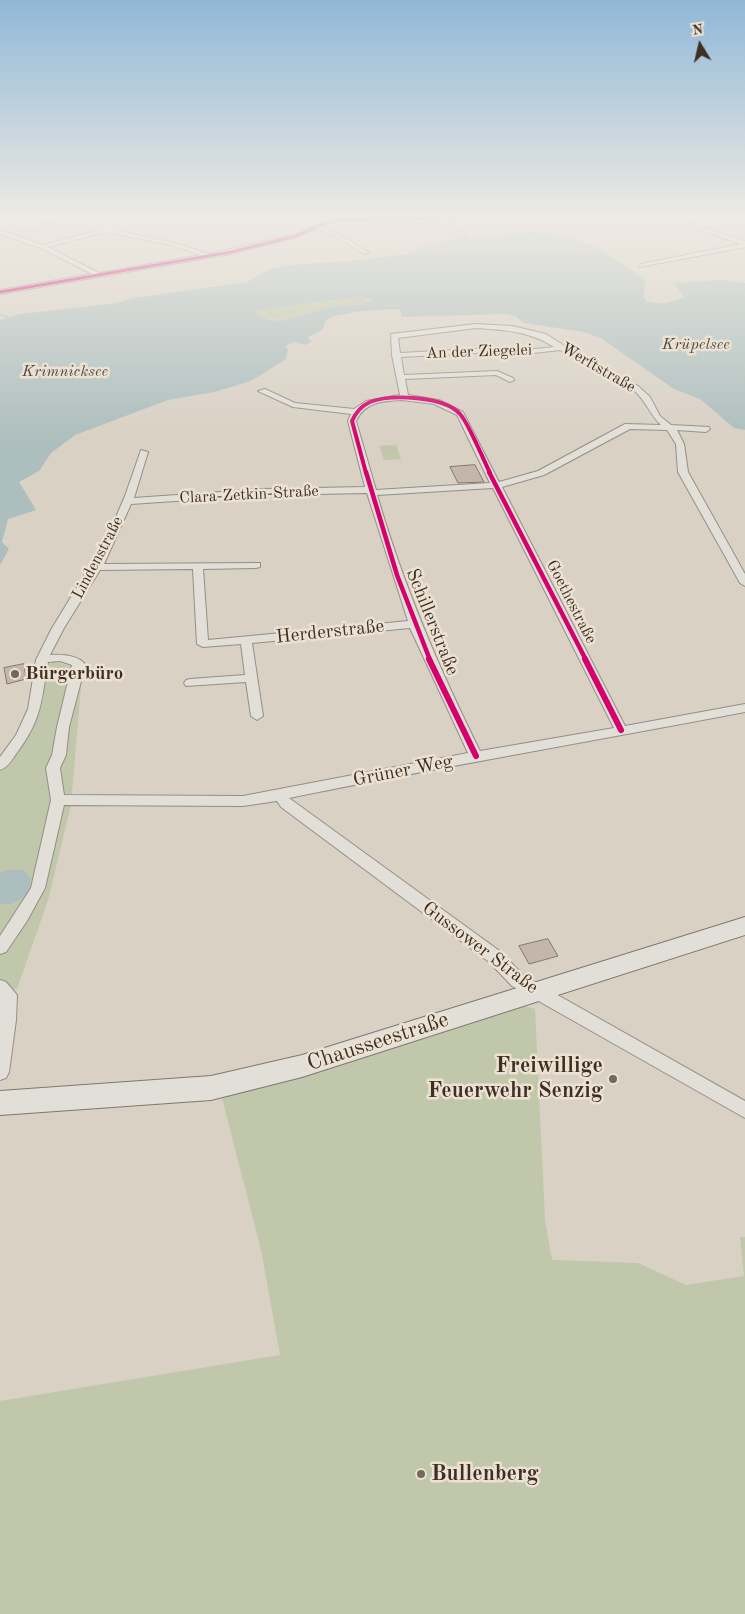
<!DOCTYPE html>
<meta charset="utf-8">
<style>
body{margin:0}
#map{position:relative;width:745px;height:1614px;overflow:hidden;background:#d9d1c4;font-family:"Old Standard TT",serif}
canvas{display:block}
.north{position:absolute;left:675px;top:20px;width:50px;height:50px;-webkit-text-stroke:4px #ece2d3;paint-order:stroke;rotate:351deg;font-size:14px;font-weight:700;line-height:20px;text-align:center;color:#3e2f22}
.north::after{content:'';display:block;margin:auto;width:18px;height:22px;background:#3e2f22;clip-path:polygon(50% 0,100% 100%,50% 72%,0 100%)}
</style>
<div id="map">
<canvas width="745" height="1614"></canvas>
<div class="north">N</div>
</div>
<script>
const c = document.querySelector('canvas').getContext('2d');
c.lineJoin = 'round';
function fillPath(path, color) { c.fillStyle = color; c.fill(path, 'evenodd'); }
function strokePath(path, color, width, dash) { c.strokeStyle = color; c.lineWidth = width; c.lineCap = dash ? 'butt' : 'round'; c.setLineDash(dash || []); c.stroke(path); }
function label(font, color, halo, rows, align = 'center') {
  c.font = font + ' "Old Standard TT",serif'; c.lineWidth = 5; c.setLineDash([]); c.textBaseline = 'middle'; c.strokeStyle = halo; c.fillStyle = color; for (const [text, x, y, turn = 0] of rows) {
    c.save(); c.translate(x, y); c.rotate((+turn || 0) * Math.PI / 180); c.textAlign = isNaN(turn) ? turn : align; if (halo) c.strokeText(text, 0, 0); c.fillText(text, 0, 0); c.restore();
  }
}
const green = new Path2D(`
 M358,297L372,299L364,303L317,311L288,320L265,319L256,316L257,310Z
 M396,445L401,459L384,460L379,446Z
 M51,661L74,667L82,674L71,805L48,900L17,989L0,991V772L30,729Z
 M517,1004L535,1009L545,1220L552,1260L638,1263L686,1285L744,1276L740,1237H745V1614H0V1401L280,1355L261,1250L221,1094Z`);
const water = new Path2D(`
 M0,215H32L64,226L34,232L16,231L46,224L21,216L0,221Z
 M530,232C571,231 614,255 645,280L644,297L646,301C660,305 671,303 684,297L674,283L724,280L745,283V430L734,428L700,399L674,389L602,339L584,332L524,323L516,316L505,314L402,317L400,310L396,309L361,311L334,316L326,320L323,329L307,338L312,341L306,345L294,342L286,346L288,350L286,359L251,381L214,392L168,400L75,435L51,453L39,471L19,482L36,510L8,519L2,542L9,549L0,565V320L20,314L117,303L133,298L247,282L268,270L288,265L350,261L406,254L434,243L447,240ZM358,297L372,299C361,308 344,304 331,307C307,312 280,329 256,315L257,310Z
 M8,870H24L31,879L28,895L11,904H0V873Z`);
const stream = new Path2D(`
 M0,314L7,317`);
const building = new Path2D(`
 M475,465L484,482L458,483L450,467Z
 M24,664L26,679L7,684L4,668Z
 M548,939L558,956L529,964L519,946Z`);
const minor = new Path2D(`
 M126,215H132L111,229L174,243L209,254L294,235L333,218L335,221L321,227L336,232L369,253L364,254L332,234L316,229L298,237L231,254L0,294V290L92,274L41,248L0,234V230L43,245L104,229ZM106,232L171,245L201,255L99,273L48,247Z
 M655,215H661L745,241V247L639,267L641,264L741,244Z
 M435,218H439L467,235L462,236L435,220Z
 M476,324L512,326L546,334L585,359L638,386L650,397L660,416L671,425L709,427L710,429L706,432L677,430L684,444L688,472L745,574V586L740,583L678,472L676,444L667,430L630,429L544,475L502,487L625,726L745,704V712C593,741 441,767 289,798L501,952L524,976L745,1101V1118L512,986L489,962L281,807L277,801L243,806L64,805L45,888L27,921L6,952L0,954V936L31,888L51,800L46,768L52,755L57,727L72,665L60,661L48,662C41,703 42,719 16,754C12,760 7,768 0,770V757L16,735L28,709L36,660L52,628L106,540L125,496L141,450L148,452L134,498L263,489L365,487L348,421L351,414L293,407L258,391L265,389L295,403L354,409L366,401L400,395L392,355L391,334ZM476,328C504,330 530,331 554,347L525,350L495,348L400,353L398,338ZM560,350C583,365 609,374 632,389C645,398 649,414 661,425L625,424L538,471L499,482L463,412L439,400L408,395L405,379L496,375L510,382L514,380L513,378L497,371L404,375L401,357L495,352L525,354ZM402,400L434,404L457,415L490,483L376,490L356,421C365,402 382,401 402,400ZM493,488L614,728L480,751C438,666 404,587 377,495ZM367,493L408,621L208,640L203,569L256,568L260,567V563L104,564L131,504L263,495ZM193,569L197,644L203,647L241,644L245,675L190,679L186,680L184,683L186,686L246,682L251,716L257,720L263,716L252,643L410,628L468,753L243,796L64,795L60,768L66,755L69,727L84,670V663C76,655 62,654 50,655L64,628L100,570Z
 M0,980L6,982L17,995L16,1020L9,1072L6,1078L0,1080Z`);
const tertiary = new Path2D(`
 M178,215L376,218L601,215L598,217L376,222L181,217Z`);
const secondary = new Path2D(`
 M745,917V935L302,1077L211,1100L0,1115V1091L211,1076L302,1055Z`);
const cyclewayFar3 = new Path2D(`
 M0,292L231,252L296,236L333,220L598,215`);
const cyclewayFar2 = new Path2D(`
 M366,473L352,421C356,412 361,406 370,402C391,394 444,396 460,414C469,424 483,459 490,473`);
const cyclewayFar1 = new Path2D(`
 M366,472L397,575L430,660
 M489,472L586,660`);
const cycleway = new Path2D(`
 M429,659L476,756
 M585,659L621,730`);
const markers = [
 [15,674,5,"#74685b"],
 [613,1079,5,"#74685b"],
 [421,1474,5,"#74685b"]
];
const farWaternames = [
 ["Krüpelsee",696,345],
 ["Krimnicksee",65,372]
];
const farStreetnames = [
 ["An der Ziegelei",479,352,-2],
 ["Werftstraße",598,368,30],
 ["Clara-Zetkin-Straße",249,495,-3],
 ["Lindenstraße",98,558,-62],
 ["Goethestraße",571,602,63]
];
const streetNames = [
 ["Schillerstraße",432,622,68],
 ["Herderstraße",330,632,-6],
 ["Grüner Weg",403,771,-11],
 ["Gussower Straße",480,948,37]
];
const poiNames = [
 ["Bürgerbüro",25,674]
];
const nearStreetnames = [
 ["Chausseestraße",378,1042,-18]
];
const nearPoinames = [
 ["Freiwillige",603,1066],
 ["Feuerwehr Senzig",603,1091],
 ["Bullenberg",431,1474,"left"]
];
fillPath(green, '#c1c7aa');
fillPath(water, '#acbebd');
strokePath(stream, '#acbebd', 2);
fillPath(building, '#c5b6ab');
strokePath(building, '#7f7870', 1);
strokePath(minor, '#958e85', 2);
strokePath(tertiary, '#958e85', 1);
strokePath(secondary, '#7f7870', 2);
fillPath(minor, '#e2ded8');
fillPath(tertiary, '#e2ded8');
fillPath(secondary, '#e2ded8');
strokePath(cyclewayFar3, '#d6006c', 3);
strokePath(cyclewayFar2, '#d6006c', 4);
strokePath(cyclewayFar1, '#d6006c', 4.5);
strokePath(cycleway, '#d6006c', 6);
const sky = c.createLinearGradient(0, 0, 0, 441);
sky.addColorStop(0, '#90b8d7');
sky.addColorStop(0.49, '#eeeae4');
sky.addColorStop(1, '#eeeae400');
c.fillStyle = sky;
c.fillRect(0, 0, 745, 441);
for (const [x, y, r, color] of markers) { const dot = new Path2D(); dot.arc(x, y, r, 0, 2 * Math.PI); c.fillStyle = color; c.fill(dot); strokePath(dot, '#ece2d3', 2); }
label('italic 16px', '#504a40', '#ece2d3', farWaternames);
label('16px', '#3e2f22', '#ece2d3', farStreetnames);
label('19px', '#3e2f22', '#ece2d3', streetNames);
label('bold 19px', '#3e2f22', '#ece2d3', poiNames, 'left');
label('22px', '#3e2f22', '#ece2d3', nearStreetnames);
label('bold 22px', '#3e2f22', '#ece2d3', nearPoinames, 'right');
</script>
